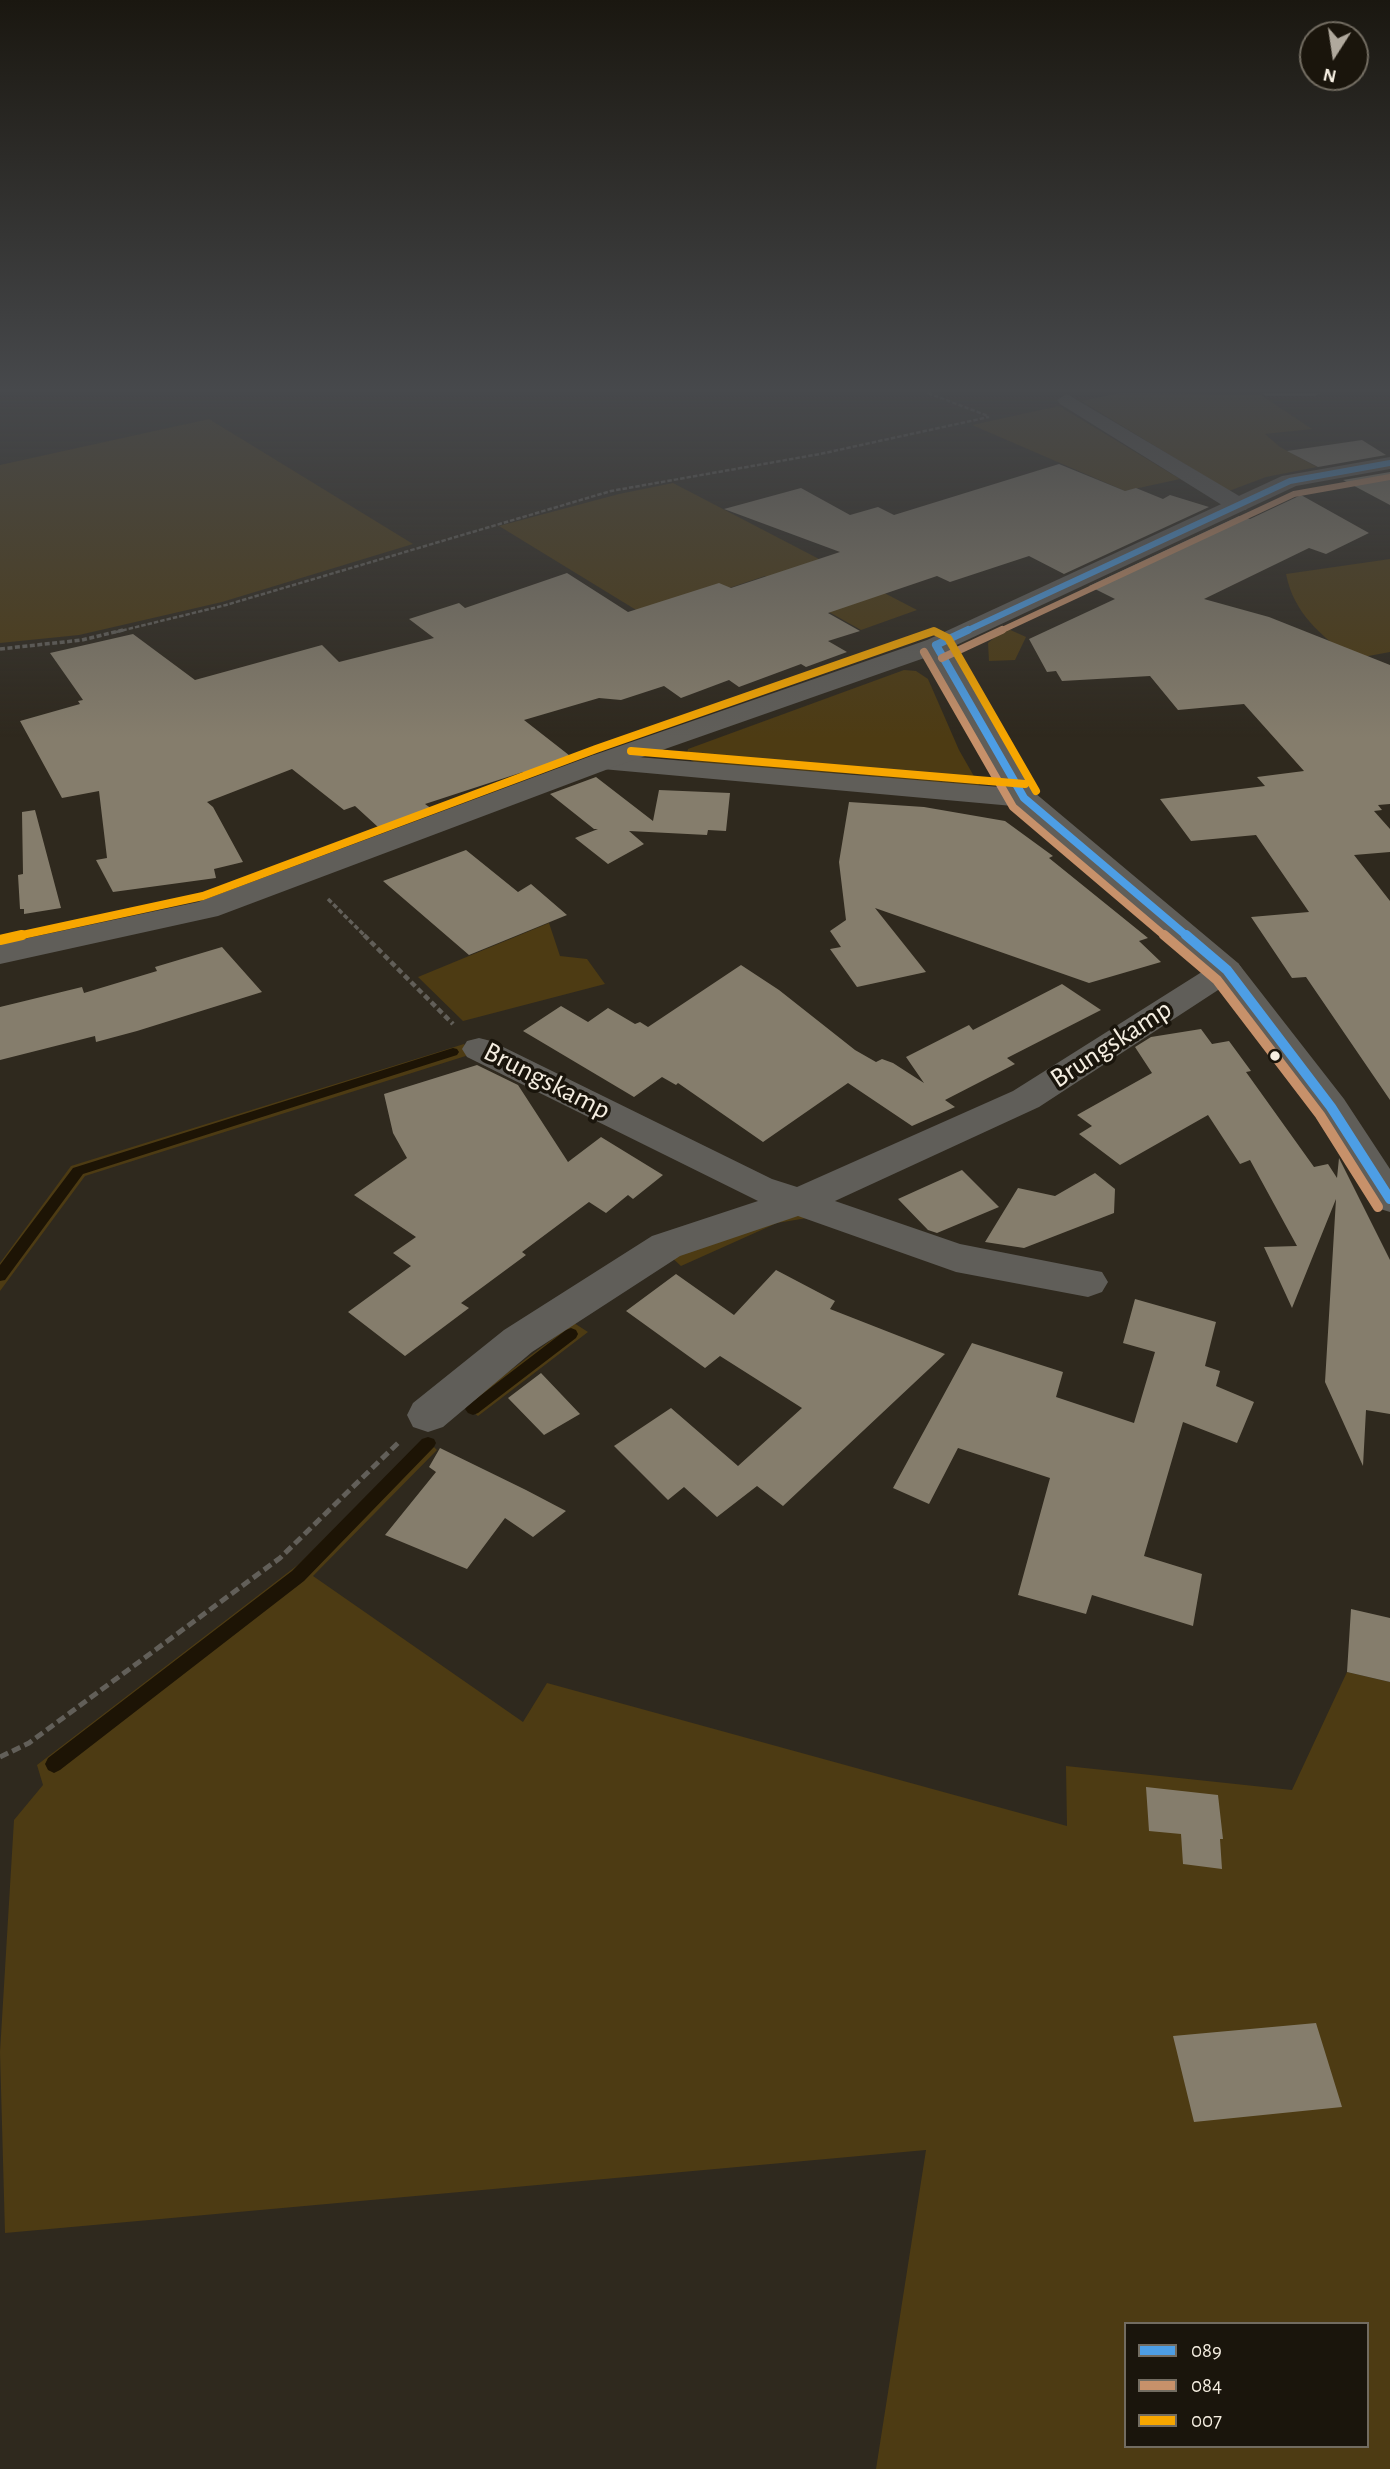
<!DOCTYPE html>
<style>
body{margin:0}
#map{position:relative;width:1390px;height:2469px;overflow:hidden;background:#2f291e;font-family:"Alegreya Sans",sans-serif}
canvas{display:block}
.legend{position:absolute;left:1124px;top:2322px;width:245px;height:126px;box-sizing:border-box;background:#1a150c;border:2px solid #726c61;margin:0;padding:9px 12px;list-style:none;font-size:21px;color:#f5eee1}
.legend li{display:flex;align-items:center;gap:14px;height:35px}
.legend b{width:35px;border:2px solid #726c61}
.north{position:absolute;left:1299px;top:21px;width:70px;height:70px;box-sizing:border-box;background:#1a150c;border:2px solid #726c61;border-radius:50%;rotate:192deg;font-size:19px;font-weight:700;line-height:28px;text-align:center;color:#f5eee1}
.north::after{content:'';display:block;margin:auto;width:24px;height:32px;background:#b0a99d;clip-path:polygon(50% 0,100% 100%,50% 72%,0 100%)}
</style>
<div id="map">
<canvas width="1390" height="2469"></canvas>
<ul class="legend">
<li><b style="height:9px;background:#4d9ee5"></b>089</li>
<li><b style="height:9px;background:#c7916a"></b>084</li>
<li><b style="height:9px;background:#f7a600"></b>007</li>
</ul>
<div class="north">N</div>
</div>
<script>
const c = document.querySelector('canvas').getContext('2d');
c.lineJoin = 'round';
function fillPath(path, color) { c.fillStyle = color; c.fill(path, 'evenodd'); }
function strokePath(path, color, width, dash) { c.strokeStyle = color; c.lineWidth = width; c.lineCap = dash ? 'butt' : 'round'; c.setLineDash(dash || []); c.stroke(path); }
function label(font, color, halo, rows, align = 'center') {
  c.font = font + ' "Alegreya Sans",sans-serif'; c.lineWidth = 7; c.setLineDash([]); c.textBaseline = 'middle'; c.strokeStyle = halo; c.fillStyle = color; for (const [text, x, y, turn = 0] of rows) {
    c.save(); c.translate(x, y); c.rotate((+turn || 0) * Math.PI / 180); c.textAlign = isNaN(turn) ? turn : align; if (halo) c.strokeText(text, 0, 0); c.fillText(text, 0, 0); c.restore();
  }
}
const green = new Path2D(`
 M1120,393L1261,395L1312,429L1265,434L1280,447L1317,467L1266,477L1229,491L1081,401Z
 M1059,406L1180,479L1125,491L972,425Z
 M209,419L413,544L222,602L79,635L0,643V465Z
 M673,483L917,610L861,630L765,576L646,616L499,526L619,494Z
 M1390,559V652L1352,659C1321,635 1294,614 1286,574Z
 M1006,628L1026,637L1015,660L989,661L988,643Z
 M904,670L916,671L928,679L959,750L979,785L974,789L852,774L700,766L686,757L688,749Z
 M549,923L560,956L587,959L605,984L463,1021L418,977Z
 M464,1044L472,1054L85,1176L0,1291V1263L71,1166Z
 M800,1212L819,1216L777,1223L681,1266L670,1256Z
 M574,1323L588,1332L478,1416L464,1405Z
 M425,1438L437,1450L313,1576L523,1722L547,1683L1067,1826L1066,1766L1292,1790L1347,1672L1390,1682V2469H876L926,2150L5,2233L0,2052L14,1820L43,1785L37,1765L299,1564ZM1126,2324H1367V2446H1126Z`);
const stream = new Path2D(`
 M453,1048L457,1049L459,1052L457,1055L83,1174L5,1280L0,1281V1265L73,1168Z
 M571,1328L576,1330L578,1334L576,1338L478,1413L473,1415L468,1413L465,1409L468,1405L566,1330Z
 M428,1437L434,1439L436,1443L434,1447L304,1581L60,1770L54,1773L48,1770L45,1764L48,1758L292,1571L422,1439Z`);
const building = new Path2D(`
 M1362,440L1386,455L1318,467L1287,451Z
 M1059,464L1125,491L1136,488L1163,499L1170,495L1209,507L1064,574L1029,556L950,582L937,576L828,613L860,631L828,641L847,652L806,667L801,664L739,687L729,680L681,698L664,686L621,700L599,698L524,720L574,759L528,777L523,772L425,804L432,809L393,824L378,827L355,806L344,810L292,769L207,802L213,807L243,862L214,869L216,878L113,892L96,860L107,858L99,791L62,798L20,721L80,704L78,701L83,700L50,653L133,634L195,680L322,645L339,662L434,638L409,619L459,603L465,608L567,573L628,612L719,583L731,588L840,552L724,509L801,488L850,515L878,507L894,515Z
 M1390,472V505L1343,480Z
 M1301,495L1369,533L1326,554L1309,548L1204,599L1269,617L1390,665V804L1378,805L1382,810L1374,811L1390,829V852L1354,855L1390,901V1100L1306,977L1292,978L1251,917L1309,912L1256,835L1191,841L1160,799L1265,786L1257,777L1304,771L1244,704L1178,710L1150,676L1062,681L1056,671L1047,672L1029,639L1115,599L1089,586L1239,516L1250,519Z
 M596,777L653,821L659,790L730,793L726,831L708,830L707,835L629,831L644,844L608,864L575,838L598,829H594L550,794Z
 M849,802L924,807L1005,821L1053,856L1049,858L1148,938L1139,941L1161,962L1089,983L875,908L926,972L857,987L830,949L841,947L830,931L846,920L839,862Z
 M35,810L61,908L24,914V909H20L18,875L23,874L22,812Z
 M466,850L518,892L531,884L567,915L469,955L383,881Z
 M222,947L262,992L137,1031L96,1042L95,1036L0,1060V1007L82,987L84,993L157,971L155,967Z
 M741,965L779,990L855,1050L876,1062L882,1059L893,1063L924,1083L906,1057L969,1025L973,1030L1062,984L1101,1010L1007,1058L1015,1064L945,1100L955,1107L912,1126L848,1083L763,1142L678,1083L676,1085L662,1077L634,1097L523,1031L561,1006L588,1022L608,1008L635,1024L640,1022L648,1027Z
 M1201,1029L1212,1044L1229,1041L1251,1071L1246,1072L1314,1167L1328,1164L1337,1178L1339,1158L1390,1260V1414L1366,1410L1363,1466L1325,1382L1336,1199L1292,1308L1264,1247L1297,1246L1250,1160L1240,1164L1208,1115L1120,1165L1079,1134L1092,1126L1077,1115L1152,1073L1135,1047L1151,1037Z
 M477,1065L518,1085L568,1162L601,1137L663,1175L633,1199L628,1195L606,1213L589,1202L522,1252L526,1255L461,1303L469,1308L405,1356L348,1312L411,1266L393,1253L416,1237L354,1195L407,1158L393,1133L384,1094Z
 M962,1170L999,1207L937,1233L928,1230L898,1199Z
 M1095,1173L1115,1189L1114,1213L1024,1248L985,1242L1018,1188L1055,1196Z
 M776,1270L835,1301L830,1309L945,1354L783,1506L757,1486L717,1517L684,1487L668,1500L614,1446L671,1408L738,1466L802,1408L720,1356L705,1368L626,1311L676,1274L734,1315Z
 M1135,1299L1216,1322L1205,1366L1220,1371L1216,1386L1254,1402L1237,1443L1183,1422L1144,1556L1202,1574L1193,1626L1092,1595L1086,1614L1018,1595L1050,1478L958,1448L929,1504L893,1488L972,1343L1063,1372L1056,1397L1134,1423L1155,1352L1123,1343Z
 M541,1373L580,1414L544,1435L508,1398Z
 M440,1448L526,1490L566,1511L533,1537L505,1518L467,1569L385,1535L436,1472L429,1467Z
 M1351,1609L1390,1618V1682L1347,1672Z
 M1146,1787L1218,1795L1223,1839H1220L1222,1869L1183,1864L1181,1834L1149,1831Z
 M1316,2023L1342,2107L1194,2122L1173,2036Z`);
const pathFar3 = new Path2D(`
 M928,393L988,416
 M116,632L226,605L611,491L820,454L989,417`);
const pathFar2 = new Path2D(`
 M0,649L82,640L123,630
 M328,899L366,937`);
const pathFar1 = new Path2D(`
 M364,935L453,1024`);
const path = new Path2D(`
 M0,1757L29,1743L280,1558L399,1442`);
const service = new Path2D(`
 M1261,393H1320L1315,396H1266Z`);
const minor = new Path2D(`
 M1067,394L1246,500L1249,505L1246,510H1230L1060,404L1057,400Z
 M601,754L1024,789L1034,792L1038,798L1034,804L1024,807L591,768L587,762L591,756Z
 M1227,960L1238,963L1243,970L1238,977L1039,1107L835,1201L960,1244L1102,1272L1108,1282L1102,1292L1088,1297L956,1272L798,1216L680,1256L532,1352L443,1427L428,1432L413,1427L407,1415L413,1403L504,1330L652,1236L758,1201L467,1057L462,1049L467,1041L479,1038L491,1041L772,1179L797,1187L1013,1091L1216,963Z`);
const tertiary = new Path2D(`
 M1390,457V469L1296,486L950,648L1035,793L1238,963L1344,1099L1390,1169V1212L1377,1208L1318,1115L1216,977L1014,804L930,656L611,768L218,916L0,964V944L198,902L591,756L927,640L1282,476Z`);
const bus1Far2 = new Path2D(`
 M964,632L1290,481L1390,463`);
const bus1Far1 = new Path2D(`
 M936,645L1024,798L1188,937
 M936,645L968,630`);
const bus1 = new Path2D(`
 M1186,935L1227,970L1331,1107L1390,1199`);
const bus2Far2 = new Path2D(`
 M998,632L1294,494L1390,477`);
const bus2Far1 = new Path2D(`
 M924,652L1013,807L1166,937
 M942,658L1002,630`);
const bus2 = new Path2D(`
 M1164,935L1217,980L1320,1115L1378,1207`);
const bus3Far2 = new Path2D(`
 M932,632H936`);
const bus3Far1 = new Path2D(`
 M631,751L1025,784
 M13,937L203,896L596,749L934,631L948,638L1036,791`);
const bus3 = new Path2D(`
 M0,940L22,935`);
const markers = [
 [1275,1056,6,"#f5eee1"]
];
const streetNames = [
 ["Brungskamp",1111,1044,-33],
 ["Brungskamp",547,1081,27]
];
fillPath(green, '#4d3b13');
fillPath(stream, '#1d1405');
fillPath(building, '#857d6c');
strokePath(pathFar3, '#625f59', 2.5, [4.5, 2]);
strokePath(pathFar2, '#625f59', 3.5, [5, 2.5]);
strokePath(pathFar1, '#625f59', 4.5, [6, 3.5]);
strokePath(path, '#625f59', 5, [9, 4.5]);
fillPath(service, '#605e59');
fillPath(minor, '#605e59');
fillPath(tertiary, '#605e59');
strokePath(bus1Far2, '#4d9ee5', 6);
strokePath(bus1Far1, '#4d9ee5', 8);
strokePath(bus1, '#4d9ee5', 10);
strokePath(bus2Far2, '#c7916a', 6);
strokePath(bus2Far1, '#c7916a', 8);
strokePath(bus2, '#c7916a', 10);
strokePath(bus3Far2, '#f7a600', 6);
strokePath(bus3Far1, '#f7a600', 8);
strokePath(bus3, '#f7a600', 10);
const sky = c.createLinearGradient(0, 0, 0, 738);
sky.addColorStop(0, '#1a1710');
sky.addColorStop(0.53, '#47494c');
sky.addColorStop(1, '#47494c00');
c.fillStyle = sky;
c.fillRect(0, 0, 1390, 738);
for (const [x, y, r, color] of markers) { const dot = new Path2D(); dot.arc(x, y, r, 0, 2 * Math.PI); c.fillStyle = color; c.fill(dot); strokePath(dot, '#1a150c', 2.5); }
label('28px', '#f5eee1', '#1a150c', streetNames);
</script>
